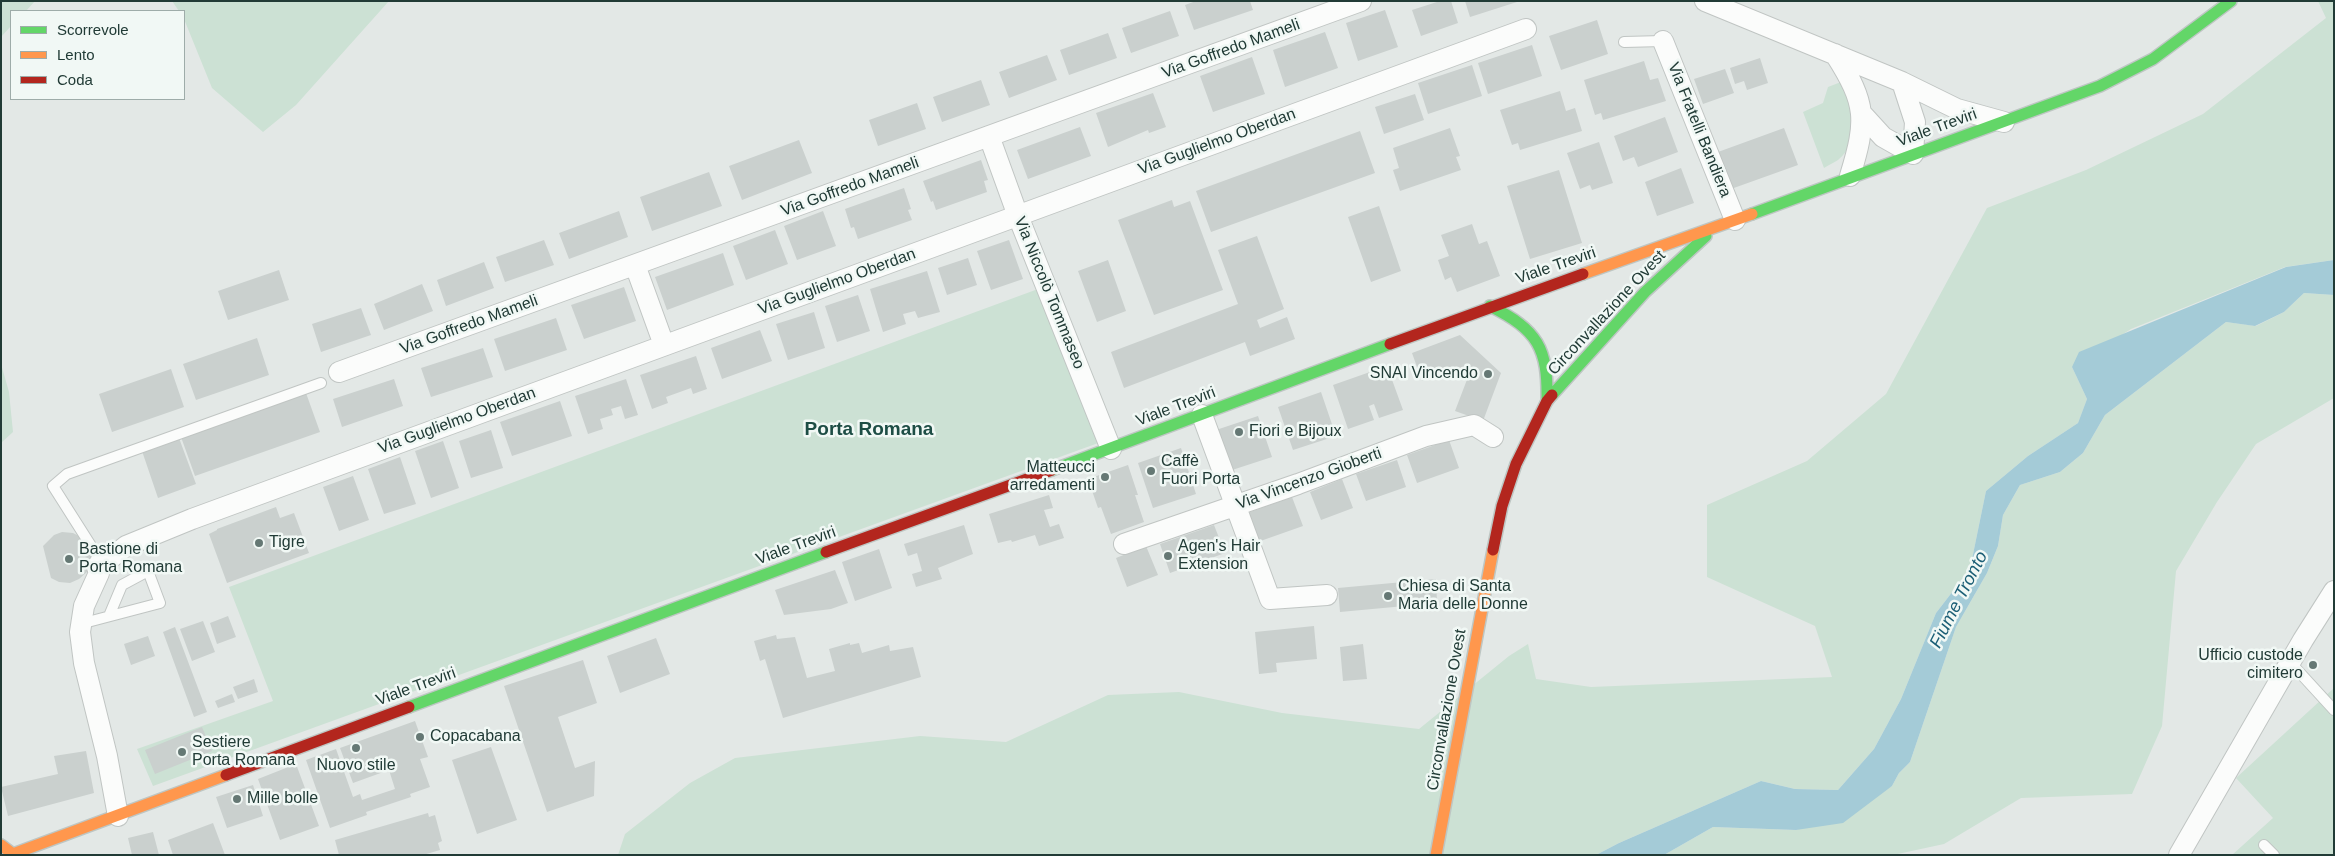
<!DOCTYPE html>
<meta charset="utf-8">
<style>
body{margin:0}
#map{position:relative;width:2335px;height:856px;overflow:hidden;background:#e3e8e6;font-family:Arial,sans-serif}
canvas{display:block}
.frame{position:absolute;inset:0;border:2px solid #213b36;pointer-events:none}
.legend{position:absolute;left:10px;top:10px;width:175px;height:90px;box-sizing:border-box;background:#f1f8f5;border:1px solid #9eaca9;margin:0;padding:6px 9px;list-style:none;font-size:15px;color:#213b36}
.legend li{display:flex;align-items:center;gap:10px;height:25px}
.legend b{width:25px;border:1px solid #9eaca9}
</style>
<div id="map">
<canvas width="2335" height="856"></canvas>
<div class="frame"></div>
<ul class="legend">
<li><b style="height:6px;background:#63d668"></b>Scorrevole</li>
<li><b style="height:6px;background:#ff974d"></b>Lento</li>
<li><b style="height:6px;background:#b3261e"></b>Coda</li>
</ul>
</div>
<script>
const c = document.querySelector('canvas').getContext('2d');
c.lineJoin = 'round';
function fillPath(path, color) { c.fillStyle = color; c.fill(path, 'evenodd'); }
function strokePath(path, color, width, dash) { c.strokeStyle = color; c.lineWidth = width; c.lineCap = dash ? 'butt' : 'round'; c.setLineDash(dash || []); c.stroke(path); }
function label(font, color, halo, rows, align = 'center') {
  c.font = font + ' Arial,sans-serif'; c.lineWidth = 5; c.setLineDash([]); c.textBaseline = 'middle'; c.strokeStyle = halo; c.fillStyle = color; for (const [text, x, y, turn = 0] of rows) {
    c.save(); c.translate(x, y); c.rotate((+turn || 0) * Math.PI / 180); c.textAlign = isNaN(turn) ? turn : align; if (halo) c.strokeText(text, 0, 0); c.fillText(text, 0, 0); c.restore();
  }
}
const green = new Path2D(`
 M1,1H35L26,11H11V26L1,37Z
 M172,1H389L296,105L263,132L212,88L184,19V11H179Z
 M2318,1H2334V260L2285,267L2131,329L2072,367L2087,399L2078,423L2028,456L1986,491L1970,569L1936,613L1901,699L1874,749L1838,790L1795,789L1761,781L1619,843L1596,855H618L625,834L690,783L735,758L920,736L1006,742L1108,695L1179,692L1282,713L1419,729L1509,656L1528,644L1536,679L1591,687L1832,677L1815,626L1707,577V505L1807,461L1886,394L1987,208L2086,170L2203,114L2326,18Z
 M1841,82C1852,105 1862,141 1838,160C1834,163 1828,165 1824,168L1803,112L1823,103L1828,87Z
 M1038,289L1101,442L153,786L137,749L273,701L229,587Z
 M2304,293L2334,295V398L2256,444L2217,502L2176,571L2162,726L2132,794L2021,798L1944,844L1893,855H1664L1713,827L1796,830L1892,786L1899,773L1910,762L1956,627L1987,573L1998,546L2003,515L2020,485L2060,472L2083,453L2105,415L2226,322L2256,326L2284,312Z
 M1,364L9,392L13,432L1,443Z
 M2334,688V855H2232L2273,818L2236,778Z`);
const water = new Path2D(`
 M2334,260V295L2304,293L2284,312L2255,326L2226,322L2105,415L2083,453L2060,472L2020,485L2003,515L1998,546L1987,573L1956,627L1910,762L1899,773L1892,786L1843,823L1796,830L1713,827L1664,855H1596L1619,843L1761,781L1795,789L1838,790L1874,749L1901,699L1936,613L1970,569L1986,491L2028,456L2078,423L2087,399L2072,367L2079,352L2286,267Z`);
const building = new Path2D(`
 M1196,1H1250L1253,10L1194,30L1185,5Z
 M1440,1H1451L1458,23L1421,36L1412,10Z
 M1465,1H1517V2L1470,17Z
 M1385,10L1398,47L1358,61L1346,23Z
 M1170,11L1179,36L1131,53L1122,28Z
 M1597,20L1608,54L1561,70L1549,36Z
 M1325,32L1338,68L1285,87L1273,50Z
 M1108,33L1117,58L1069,75L1060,50Z
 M1532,45L1542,76L1488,94L1478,63Z
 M1047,55L1057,80L1009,98L999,72Z
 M1252,57L1265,94L1213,112L1200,76Z
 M1760,58L1768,83L1747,90L1744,81L1735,84L1730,68Z
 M1644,61L1650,80L1658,78L1666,101L1603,120L1601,113L1595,115L1584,80Z
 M1472,65L1482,96L1428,114L1418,83Z
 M1725,69L1734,93L1703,104L1694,79Z
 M981,80L990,105L942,122L933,97Z
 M1560,91L1566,111L1575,108L1582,131L1520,150L1518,143L1512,145L1500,110Z
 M1153,93L1166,127L1149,133L1148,130L1108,147L1096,113Z
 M1415,94L1424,120L1384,134L1375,107Z
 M917,103L926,129L878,146L869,120Z
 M1665,117L1678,152L1638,167L1634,157L1623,161L1614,136Z
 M1080,127L1091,156L1028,179L1017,150Z
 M1450,128L1460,156L1456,157L1461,170L1400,191L1393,170L1399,168L1393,148Z
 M1784,128L1798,165L1731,189L1718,152Z
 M1360,131L1375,173L1211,232L1196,191Z
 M799,140L812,173L742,200L729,166Z
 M1599,142L1613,183L1592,190L1590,185L1580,189L1567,153Z
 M981,160L988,180L984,181L987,192L936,210L933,201L931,202L923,181Z
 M1681,168L1694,203L1657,216L1645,182Z
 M1559,170L1582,243L1530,259L1507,186Z
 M709,172L722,206L652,231L640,197Z
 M904,188L911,209L908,210L912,220L858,239L854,227L851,228L845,209Z
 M1172,200L1174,207L1190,201L1223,290L1154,315L1118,220Z
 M1379,206L1401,271L1371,282L1348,217Z
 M619,211L628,237L569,259L559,233Z
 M823,211L836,246L797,260L784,226Z
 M1472,224L1479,244L1487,241L1500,276L1457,292L1451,277L1445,280L1438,260L1449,256L1441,235Z
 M775,230L788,264L746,280L733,246Z
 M1257,236L1284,309L1257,320L1260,328L1287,317L1295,339L1250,356L1245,342L1124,388L1111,352L1238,304L1218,250Z
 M544,240L554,265L505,282L496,257Z
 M1009,240L1023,279L991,290L977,251Z
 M723,253L734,285L667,310L655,277Z
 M968,258L977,285L947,295L938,268Z
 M1108,260L1126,311L1097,322L1078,271Z
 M484,262L494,288L446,306L437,280Z
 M279,270L289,300L228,320L218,291Z
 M927,271L940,312L918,318L915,311L903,314L906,324L883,332L870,289Z
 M422,284L433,311L384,330L374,304Z
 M624,287L636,321L584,339L571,305Z
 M858,295L870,331L837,342L825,306Z
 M361,308L371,335L321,352L312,324Z
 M814,312L825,348L788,360L776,324Z
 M556,318L567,350L505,371L494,339Z
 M760,330L772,361L722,379L711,348Z
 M1460,335L1501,373L1483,421L1455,411L1468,377L1459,368L1422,381L1412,353Z
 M257,338L269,375L196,400L183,364Z
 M483,348L493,377L431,397L421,368Z
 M696,356L707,389L693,394L691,388L666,397L668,403L652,409L640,375Z
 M1387,366L1403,410L1379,418L1374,404L1369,406L1374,420L1348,429L1333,385Z
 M171,369L184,407L112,432L99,394Z
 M394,379L403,406L342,427L333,399Z
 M626,379L638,415L625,419L621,406L611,409L613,415L600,419L603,429L588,434L575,396Z
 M1321,392L1336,436L1293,450L1278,407Z
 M306,393L320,432L195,476L181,437Z
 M560,401L572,436L512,456L500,422Z
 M1258,416L1272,457L1226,472L1213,431Z
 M491,430L503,468L471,478L459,441Z
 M179,438L196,484L158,498L142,451Z
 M1449,440L1459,468L1417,483L1407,455Z
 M443,441L459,488L431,498L415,451Z
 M1181,448L1196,494L1153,508L1138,463Z
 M400,457L416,504L384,514L368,469Z
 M1397,460L1406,487L1366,501L1356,474Z
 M1128,465L1138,495H1135L1144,522L1111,534L1101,507L1098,508L1088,479Z
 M353,476L369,520L339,531L323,487Z
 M1342,479L1353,508L1321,520L1310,492Z
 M1049,495L1053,508L1044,510L1050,527L1059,524L1064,538L1039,546L1035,535L1012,542L1011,540L998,543L989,514Z
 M1292,497L1303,526L1252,544L1242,515Z
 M276,507L280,518L294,513L309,553L227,583L209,534L217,530V529Z
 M964,525L973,554L938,568L942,579L916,587L912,574L922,571L917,553L908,556L904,544Z
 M1214,525L1225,553L1170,573L1160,544Z
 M62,532L73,533L81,537L91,553L90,566L87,572L79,579L70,583L59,582L51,578L43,546L54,535Z
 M1146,546L1158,575L1127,587L1116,558Z
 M879,549L892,588L855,601L842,562Z
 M835,570L848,603L831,609L784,615L775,590Z
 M1436,579L1437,603L1340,612L1338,588Z
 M228,616L236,637L217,644L210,623Z
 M203,621L215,652L192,661L180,629Z
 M1314,626L1317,659L1276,663L1277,672L1259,674L1255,632Z
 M175,627L207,712L194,717L163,632Z
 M776,635L777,639L795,637L807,678L835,671L829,649L850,643V645L859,643L862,653L889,645L890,651L913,647L921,677L783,718L765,659L760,661L754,641Z
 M148,636L155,656L131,665L124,644Z
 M656,638L670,674L620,693L607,656Z
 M1363,644L1367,679L1343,681L1340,647Z
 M583,660L597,703L558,717L575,768L595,761L594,796L547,812L504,686Z
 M254,679L258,692L238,699L233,687Z
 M232,694L235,702L218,708L215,701Z
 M415,721L428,757L420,759L430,787L410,794L411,797L366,812L367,815L330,828L306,760L336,749L353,797L360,794L362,800L395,789L389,770L353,783L340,748Z
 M202,727L212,751L155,774L145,750Z
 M491,747L517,820L477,834L452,760Z
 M86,751L94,793L8,816L1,787L58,774L54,756Z
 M296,764L319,826L280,840L258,779Z
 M253,785L263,816L227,828L216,797Z
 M428,813L429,817L435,815L442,841L438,843L440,850L423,855H339L335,840Z
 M213,823L225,855H173L168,840Z
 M153,832L159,855H132L128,838Z`);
const lane = new Path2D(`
 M1624,42L1663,41
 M100,560L53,486L67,474L321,383
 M80,624L160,603L148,571L122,585L109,616
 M2290,662L2334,710
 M2264,845L2274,855`);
const street = new Path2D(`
 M1705,1L1902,82L1957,109L2004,122
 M1663,41L1735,220
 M1835,54C1867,104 1867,120 1850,176
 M1862,114L1883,137L1913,154L1915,122L1902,82
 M989,136L1018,216L1111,449
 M635,265L664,345
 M339,372L1361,1
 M1202,415L1270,599L1327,595
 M1124,544L1298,484L1426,436L1474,425L1493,437
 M118,816L107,756L84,663L80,632L84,606L99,573L97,567L102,559L111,558L126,546L192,519L1526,29
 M2179,855L2303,640L2334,591`);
const fast = new Path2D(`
 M1752,214L2100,86L2153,59L2231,1
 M1490,306C1538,330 1548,348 1547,401
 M1552,395L1645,292L1706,236
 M1052,470L1390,344
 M409,707L826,552`);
const slow = new Path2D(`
 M1583,274L1752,214
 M1,845L13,854L226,775
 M1436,855L1493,550`);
const jam = new Path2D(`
 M1390,344L1583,274
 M1493,550L1502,506L1516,464L1547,401L1552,395
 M826,552L1052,470
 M226,775L409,707`);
const markers = [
 [1488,374,5,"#657874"],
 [1239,432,5,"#657874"],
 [1151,471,5,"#657874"],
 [1105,477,5,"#657874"],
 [259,543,5,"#657874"],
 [1168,556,5,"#657874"],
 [69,559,5,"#657874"],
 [1388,596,5,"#657874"],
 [2313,665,5,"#657874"],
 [420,737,5,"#657874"],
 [356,748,5,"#657874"],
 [182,752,5,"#657874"],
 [237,799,5,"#657874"]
];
const streetNames = [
 ["Via Goffredo Mameli",1231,49,-20],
 ["Viale Treviri",1937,128,-20],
 ["Via Fratelli Bandiera",1699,130,68],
 ["Via Guglielmo Oberdan",1217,142,-20],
 ["Via Goffredo Mameli",850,187,-20],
 ["Viale Treviri",1556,266,-19],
 ["Via Guglielmo Oberdan",837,282,-20],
 ["Via Niccolò Tommaseo",1049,293,68],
 ["Circonvallazione Ovest",1607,313,-47],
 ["Via Goffredo Mameli",469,325,-20],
 ["Viale Treviri",1176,407,-21],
 ["Via Guglielmo Oberdan",457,421,-20],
 ["Via Vincenzo Gioberti",1309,479,-20],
 ["Viale Treviri",796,546,-20],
 ["Viale Treviri",416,687,-20],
 ["Circonvallazione Ovest",1447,710,-80]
];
const poiNames = [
 ["SNAI Vincendo",1478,374,"right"],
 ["Fiori e Bijoux",1249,432],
 ["Caffè",1161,462],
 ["Fuori Porta",1161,480],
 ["Matteucci",1095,468,"right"],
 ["arredamenti",1095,486,"right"],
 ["Tigre",269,543],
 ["Agen's Hair",1178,547],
 ["Extension",1178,565],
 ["Bastione di",79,550],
 ["Porta Romana",79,568],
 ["Chiesa di Santa",1398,587],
 ["Maria delle Donne",1398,605],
 ["Ufficio custode",2303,656,"right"],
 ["cimitero",2303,674,"right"],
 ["Copacabana",430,737],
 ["Sestiere",192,743],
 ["Porta Romana",192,761],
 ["Nuovo stile",356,766,"center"],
 ["Mille bolle",247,799]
];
const waterNames = [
 ["Fiume Tronto",1959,600,-63]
];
const quarterNames = [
 ["Porta Romana",869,430]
];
fillPath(green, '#cce1d4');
fillPath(water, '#a4cbd7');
fillPath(building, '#cad0ce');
strokePath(lane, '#c0c5c3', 12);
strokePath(street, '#c0c5c3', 22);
strokePath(fast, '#bec6c3', 14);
strokePath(slow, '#bec6c3', 14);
strokePath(jam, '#bec6c3', 14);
strokePath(lane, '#fbfcfb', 10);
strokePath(street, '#fbfcfb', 20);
strokePath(fast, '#63d668', 11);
strokePath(slow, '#ff974d', 11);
strokePath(jam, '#b3261e', 11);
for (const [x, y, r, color] of markers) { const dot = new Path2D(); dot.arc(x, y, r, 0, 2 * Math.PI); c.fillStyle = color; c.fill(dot); strokePath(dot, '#f1f8f5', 2); }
label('16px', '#213b36', '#f1f8f5', streetNames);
label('16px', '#213b36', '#f1f8f5', poiNames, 'left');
label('italic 18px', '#1c5f76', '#f1f8f5', waterNames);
label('bold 19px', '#1d4d45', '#f1f8f5', quarterNames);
</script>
